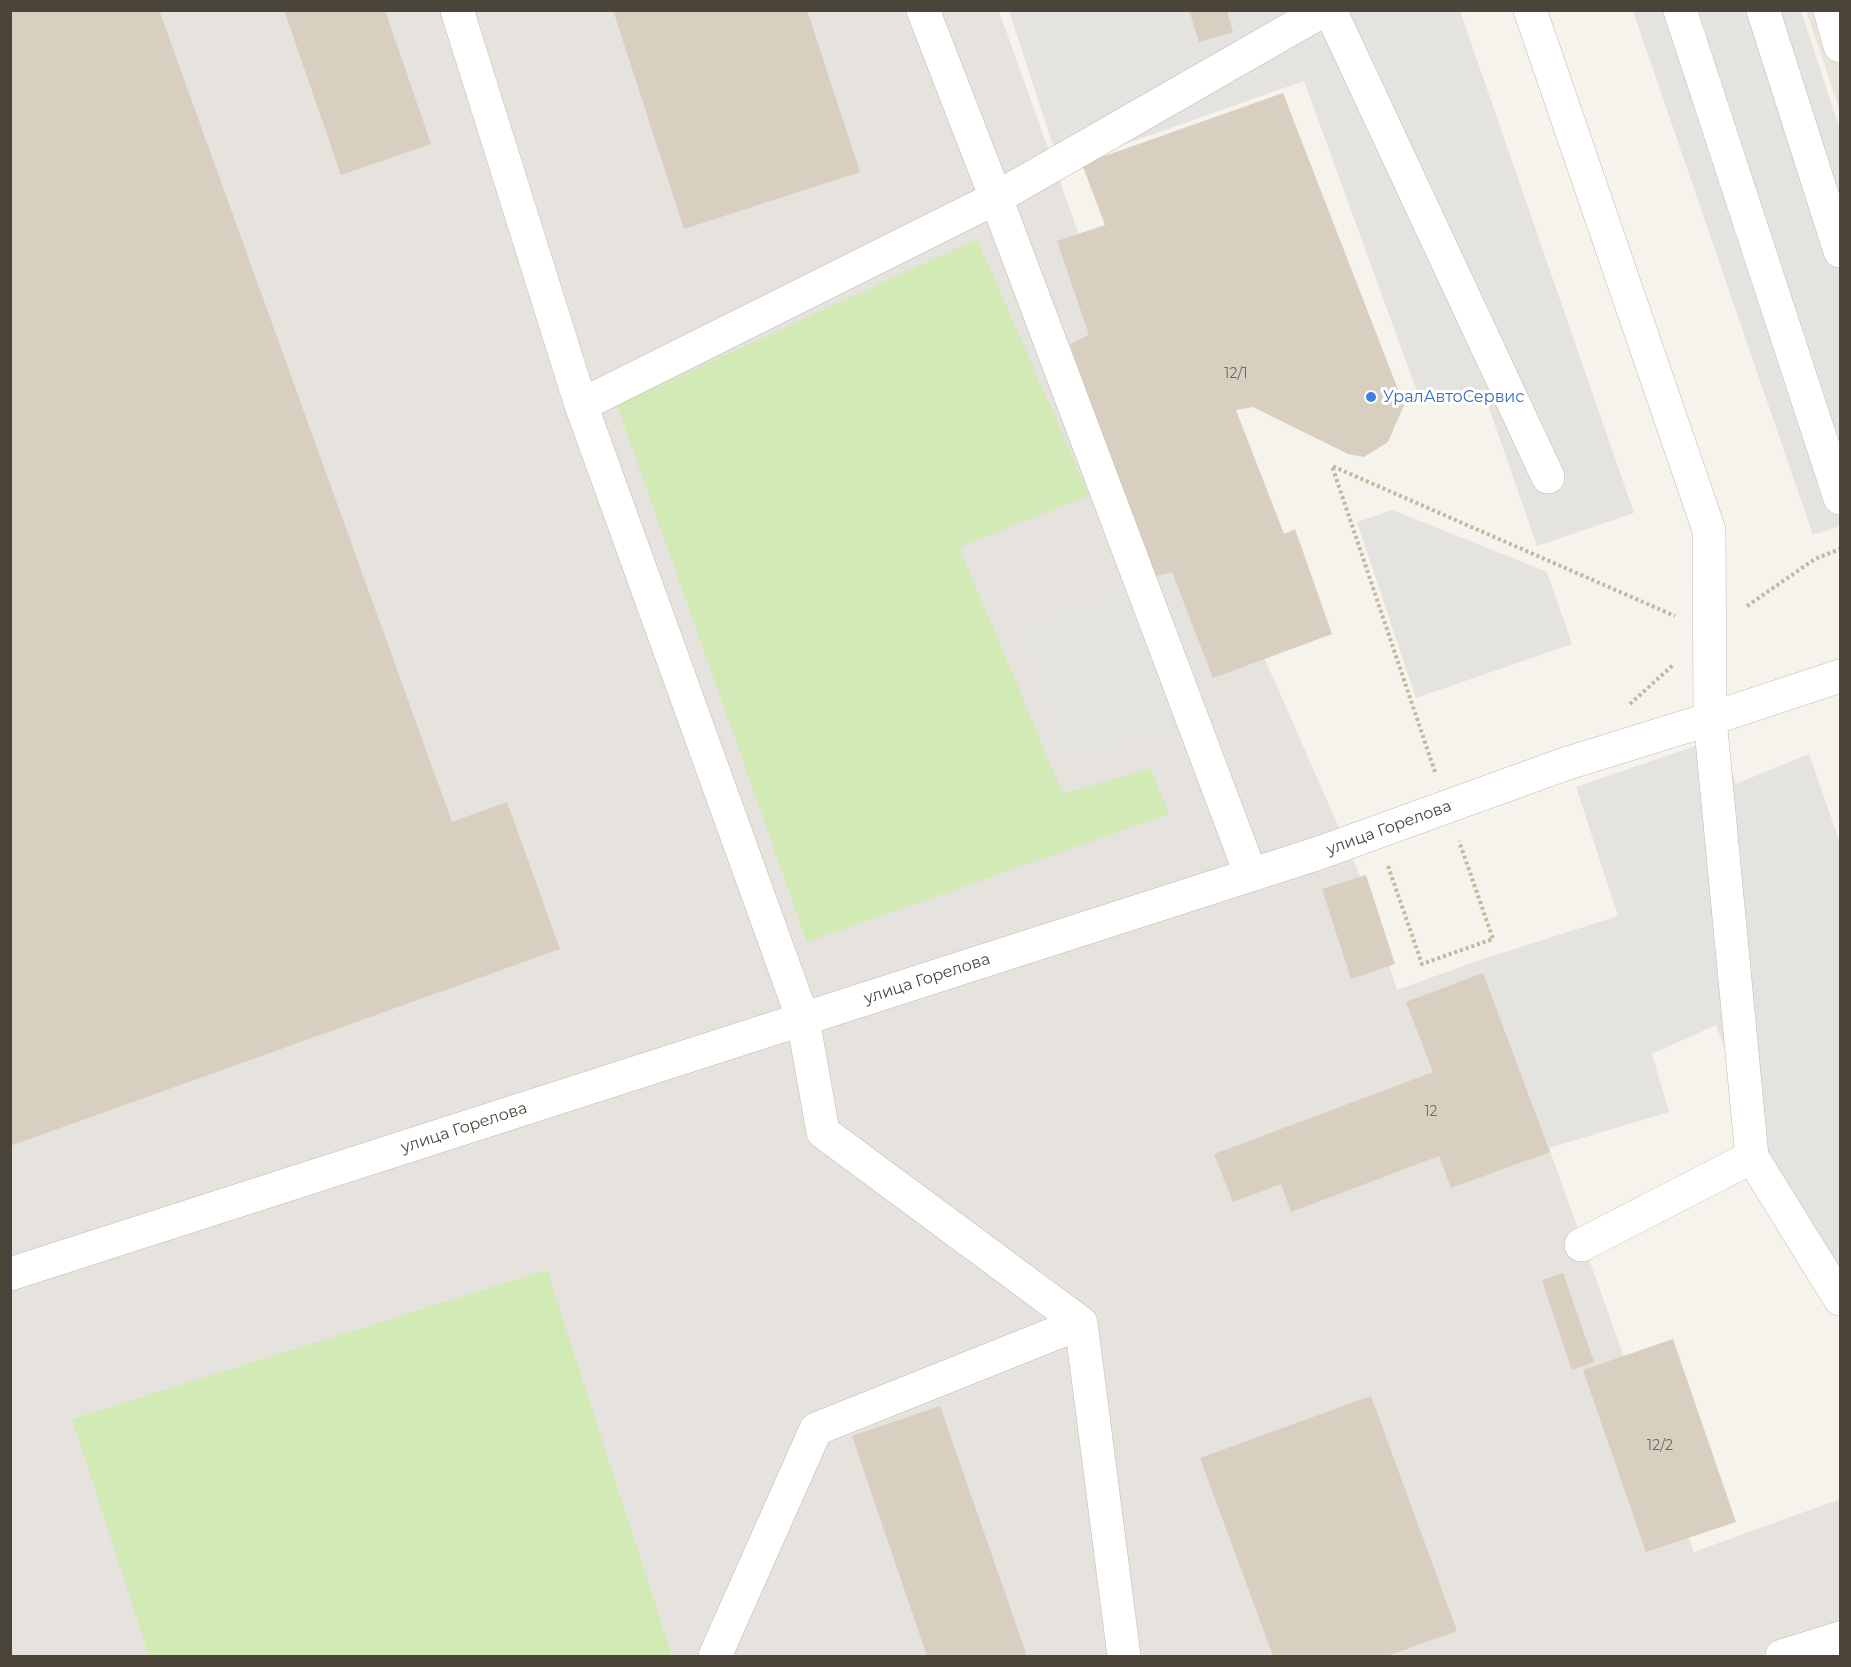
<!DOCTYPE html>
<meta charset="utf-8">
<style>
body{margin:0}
#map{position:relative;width:1851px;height:1667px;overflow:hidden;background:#f6f3ec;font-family:Montserrat,sans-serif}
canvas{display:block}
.frame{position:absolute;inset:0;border:12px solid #4b4439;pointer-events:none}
</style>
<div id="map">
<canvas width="1851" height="1667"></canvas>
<div class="frame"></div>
</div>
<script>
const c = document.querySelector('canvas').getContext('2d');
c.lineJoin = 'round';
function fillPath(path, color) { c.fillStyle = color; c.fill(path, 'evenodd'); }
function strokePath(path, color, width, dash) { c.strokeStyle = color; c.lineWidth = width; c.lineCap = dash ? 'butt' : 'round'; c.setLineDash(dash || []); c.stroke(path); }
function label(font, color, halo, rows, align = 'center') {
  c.font = font + ' Montserrat,sans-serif'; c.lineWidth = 6; c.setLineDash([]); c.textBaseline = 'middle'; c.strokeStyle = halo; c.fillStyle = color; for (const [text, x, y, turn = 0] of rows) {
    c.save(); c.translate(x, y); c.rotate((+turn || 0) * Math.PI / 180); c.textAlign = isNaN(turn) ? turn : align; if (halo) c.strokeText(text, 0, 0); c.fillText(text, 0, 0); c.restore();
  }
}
const residential = new Path2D(`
 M1806,11H1840V111Z`);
const industrial = new Path2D(`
 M11,11H999L1083,246L1359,873L1397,990L1477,961L1549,1148L1694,1552L1840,1499V1656H11Z`);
const green = new Path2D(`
 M977,239L1089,495L959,547L1063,794L1151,768L1169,814L807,942L617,405Z
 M547,1270L672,1656H149L72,1419Z`);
const parking = new Path2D(`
 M1009,11H1460L1634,513L1537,546L1488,405L1419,397L1304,81L1060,167Z
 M1633,11H1801L1840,130V526L1813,535Z
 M1392,510L1547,572L1572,644L1416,698L1357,522Z
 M1168,577L1219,715L1066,766L1012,622Z
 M1721,737L1736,784L1809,754L1840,843V1276L1762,1147L1716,1025L1652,1054L1669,1112L1549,1148L1477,961L1618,916L1576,787Z`);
const building = new Path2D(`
 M10,10H159L452,822L507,802L560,949L10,1146Z
 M284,10H385L431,144L341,175Z
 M613,10H807L860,172L684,229Z
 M1189,10H1227L1233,32L1199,42Z
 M1283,93L1404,405L1388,442L1364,457L1348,454L1253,407L1236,410L1284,534L1295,529L1332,634L1213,678L1172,572L1151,577L1070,344L1089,335L1057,241L1105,225L1082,164Z
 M1366,875L1395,964L1351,979L1322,889Z
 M1483,973L1550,1152L1451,1188L1439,1156L1291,1212L1281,1184L1233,1202L1214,1154L1433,1072L1406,1002Z
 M1563,1273L1594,1362L1572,1370L1542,1280Z
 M1673,1339L1736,1522L1646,1552L1583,1370Z
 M1371,1396L1457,1631L1387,1656H1273L1200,1458Z
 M940,1406L1027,1656H927L852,1436Z`);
const path = new Path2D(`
 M1747,606L1815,559L1840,549
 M1630,704L1673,665
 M1435,772L1332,466L1675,616
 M1388,866L1422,964L1493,939L1459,841`);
const minor = new Path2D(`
 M457,10L581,405L803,1019L823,1132L1081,1323L1124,1656
 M1330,10L1548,477
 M1530,10L1709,530L1710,719L1752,1157
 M1680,10L1840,498
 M1763,10L1840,251
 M1830,10L1840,46
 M581,405L996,198L923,10
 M1251,875L996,198L1324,10
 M1581,1245L1752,1157L1840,1299
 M10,1274L1319,853L1565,764L1710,719L1840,676
 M715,1656L816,1429L1081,1323
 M1782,1656L1840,1638`);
const markers = [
 [1371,397,6,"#3f7fe0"]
];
const numberNames = [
 ["12/1",1236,374],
 ["12",1431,1112],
 ["12/2",1660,1446]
];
const shopNames = [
 ["УралАвтоСервис",1383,397]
];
const streetNames = [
 ["улица Горелова",1389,828,-20],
 ["улица Горелова",927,979,-18],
 ["улица Горелова",464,1128,-18]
];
fillPath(residential, '#eae5da');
fillPath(industrial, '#e6e2dd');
fillPath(green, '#d2eab5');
fillPath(parking, '#e5e3e0');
fillPath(building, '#d8cfc1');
strokePath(minor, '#c2bbae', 34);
strokePath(path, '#c4b79f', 4, [3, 3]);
strokePath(minor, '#fff', 33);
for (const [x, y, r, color] of markers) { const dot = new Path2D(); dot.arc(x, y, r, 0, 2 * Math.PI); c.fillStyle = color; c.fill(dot); strokePath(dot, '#fff', 2); }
label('14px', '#6e675b', null, numberNames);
label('16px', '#366cbe', '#fff', shopNames, 'left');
label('16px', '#4b4439', '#fff', streetNames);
</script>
